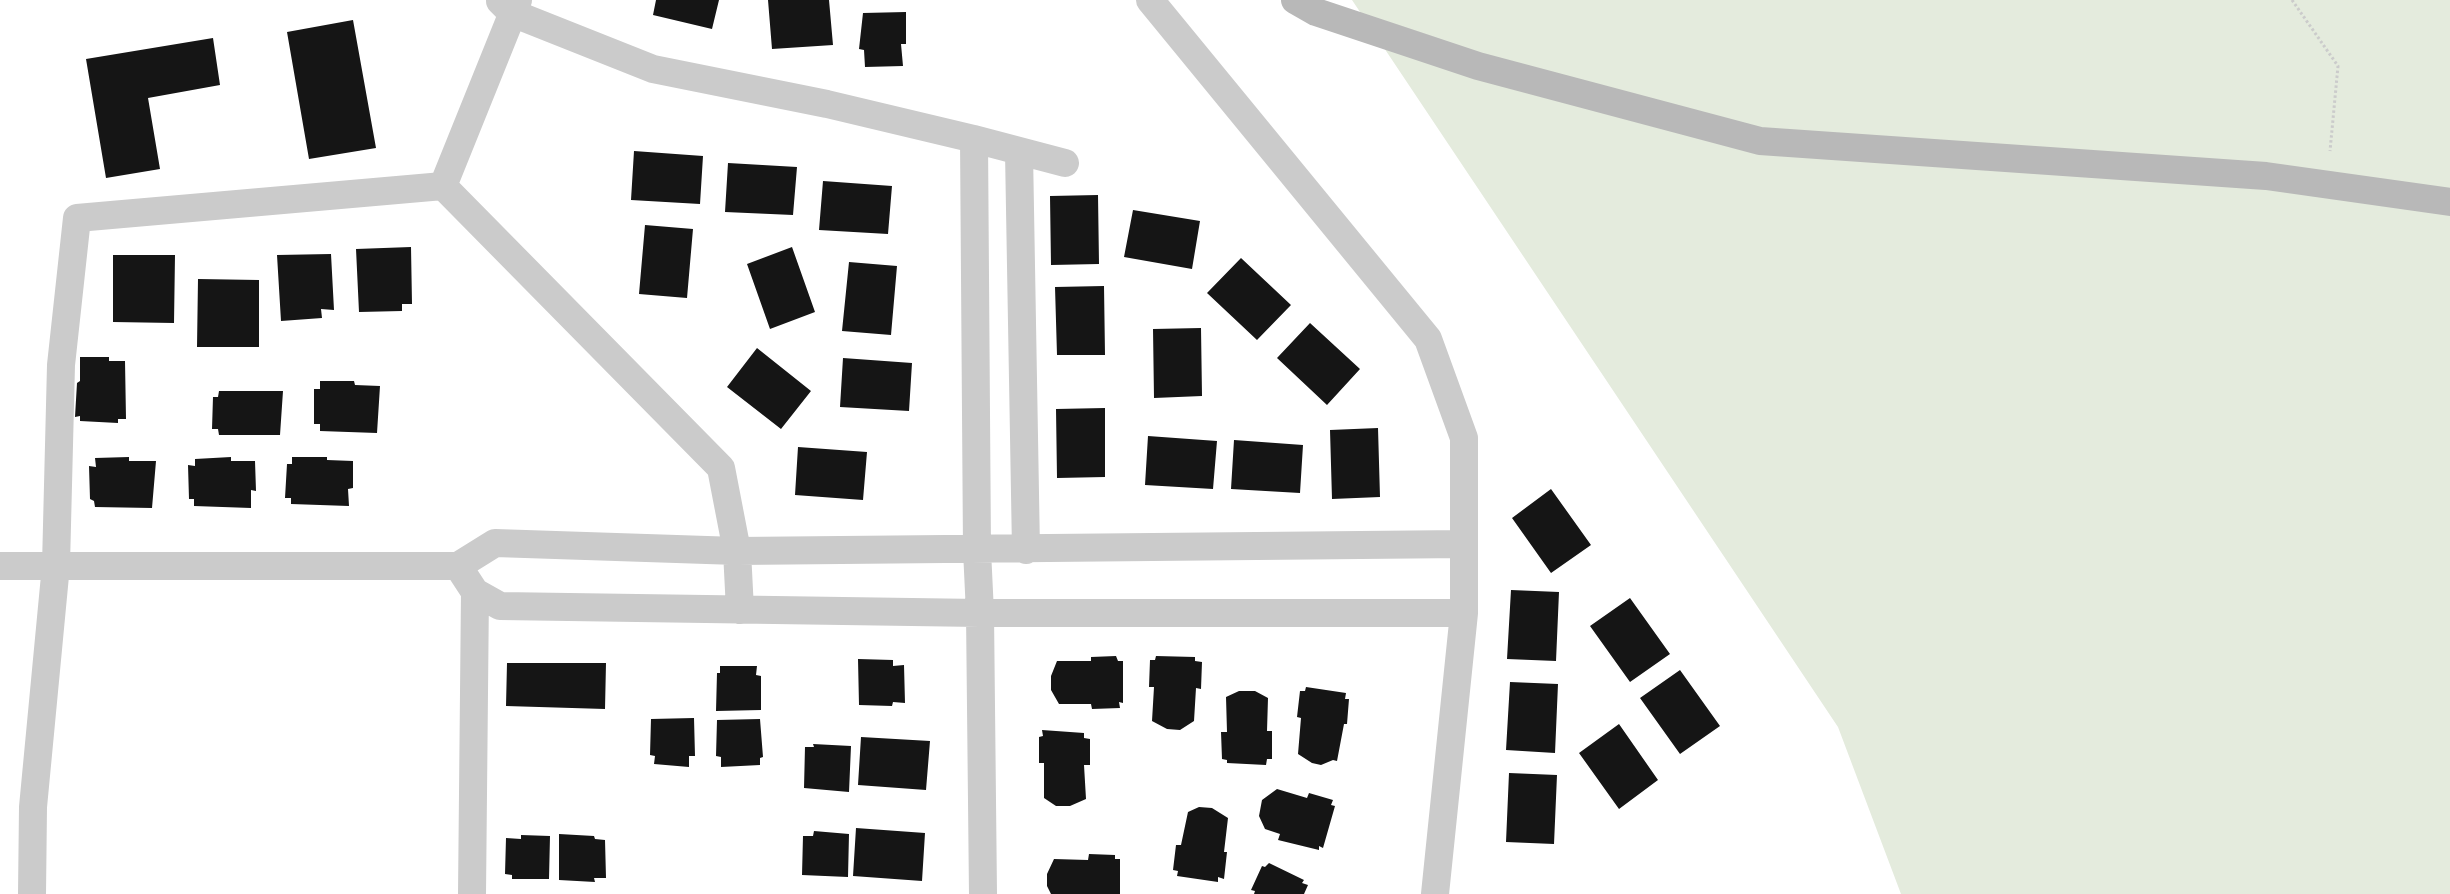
<!DOCTYPE html>
<style>
body{margin:0}
canvas{display:block;background:#fff}
</style>
<canvas width="2450" height="894"></canvas>
<script>
const c = document.querySelector('canvas').getContext('2d');
c.lineJoin = 'round';
function fillPath(path, color) { c.fillStyle = color; c.fill(path, 'evenodd'); }
function strokePath(path, color, width, dash) { c.strokeStyle = color; c.lineWidth = width; c.lineCap = dash ? 'butt' : 'round'; c.setLineDash(dash || []); c.stroke(path); }
const green = new Path2D(`
 M1352,0H2450V894H1901L1838,727Z`);
const building = new Path2D(`
 M656,0H719L712,29L653,15Z
 M768,0H829L833,45L772,49Z
 M906,12V44H901L903,66L865,67L864,50L859,49L863,13Z
 M353,20L376,148L309,159L287,32Z
 M213,38L220,85L148,98L160,169L106,178L86,59Z
 M634,151L703,156L700,204L631,200Z
 M728,163L797,167L793,215L725,212Z
 M823,181L892,186L888,234L819,230Z
 M1098,195L1099,264L1051,265L1050,196Z
 M1133,210L1200,221L1192,269L1124,257Z
 M645,225L693,229L687,298L639,294Z
 M411,247L412,304H402V311L359,312L356,249Z
 M792,247L815,312L770,329L747,264Z
 M331,254L334,310L321,309L322,318L281,321L277,255Z
 M113,255H175L174,323L113,322Z
 M1241,258L1291,305L1257,340L1207,293Z
 M849,262L897,266L891,335L842,331Z
 M198,279L259,280V347H197Z
 M1104,286L1105,355H1057L1055,287Z
 M1310,323L1360,369L1327,405L1277,358Z
 M1201,328L1202,396L1154,398L1153,329Z
 M757,348L811,391L781,429L727,387Z
 M80,357H109V361H125L126,419H118V423L80,421V416L75,417L77,383L80,381Z
 M843,358L912,363L909,411L840,407Z
 M320,381H354L355,385L380,386L377,433L320,431V424H314V389H320Z
 M219,391H283L280,435H219L218,429H212L213,397H218Z
 M1105,408V477L1057,478L1056,409Z
 M1378,428L1380,497L1332,499L1330,430Z
 M1148,436L1217,441L1213,489L1145,485Z
 M1234,440L1303,445L1300,493L1231,489Z
 M798,447L867,452L863,500L795,495Z
 M129,457V461H156L152,508L95,507L94,501L90,499L89,466L96,467L95,458Z
 M231,457V461H255L256,491L251,490V508L194,506V499H189L188,465L195,466V459Z
 M292,457H327V460L353,461V488L348,489L349,506L291,504V498H285L287,464H292Z
 M1551,489L1591,545L1551,573L1512,518Z
 M1511,590L1559,592L1556,661L1507,659Z
 M1630,598L1670,654L1630,682L1590,626Z
 M1116,656L1118,661H1123V703L1119,702L1120,708L1092,709L1091,704H1059L1051,690V676L1057,661H1091V657Z
 M1156,656L1195,657V661L1202,662L1201,689L1196,688L1194,721L1180,730L1167,729L1152,721L1154,687H1149L1150,660H1155Z
 M858,659L893,660V666L904,665L905,703L893,702L892,706L859,705Z
 M507,663H606L605,709L506,706Z
 M720,666H757L756,675L761,676V710L716,711L717,673H720Z
 M1680,670L1720,726L1680,754L1640,698Z
 M1510,682L1558,684L1555,753L1506,750Z
 M1306,687L1346,693L1345,699H1349L1347,724H1344L1337,761L1333,760L1321,765L1312,763L1298,754L1301,718L1297,717L1300,691H1305Z
 M1239,691H1255L1268,698L1267,731H1272V759H1267L1266,765L1227,763V760L1222,759L1221,732H1227L1226,697Z
 M694,718L695,756H689V767L654,764L655,756L650,755L651,719Z
 M760,719L763,757L760,758V765L721,767V757L716,756L717,720Z
 M1619,724L1658,780L1619,809L1579,753Z
 M1042,730L1084,733V738L1090,739V765H1084L1086,799L1070,806H1056L1044,798V763H1039V737L1043,736Z
 M861,737L930,741L926,790L858,785Z
 M813,744L851,746L849,792L804,788L805,747H814Z
 M1509,773L1557,775L1554,844L1506,842Z
 M1277,789L1307,798L1309,793L1333,800L1331,805L1335,806L1323,848L1319,846V850L1278,840L1280,834L1265,829L1259,816L1262,800Z
 M1199,807L1212,808L1228,818L1224,852H1227L1224,879L1218,877V882L1177,876L1178,871L1173,870L1176,845H1181L1188,812Z
 M856,828L925,833L922,881L853,876Z
 M814,831L849,834L848,877L802,875L803,836H813Z
 M559,834L594,836L595,839L605,840L606,878H594L595,882L559,880Z
 M521,835L550,836L549,879H512V875L505,874L506,838L521,839Z
 M1089,854L1115,855V859H1120V894H1051L1047,886V874L1054,859L1088,860Z
 M1269,863L1304,880L1302,883L1308,885L1304,894H1254L1255,891L1251,890L1262,866L1265,867Z`);
const path = new Path2D(`
 M2292,0L2338,66L2330,151`);
const street = new Path2D(`
 M518,0L443,186L721,468L737,551L740,610
 M1150,0L1428,339L1464,438V613L1435,894
 M500,1L512,13L653,69L827,104L974,139L1065,163
 M974,139L977,550L980,613L983,894
 M1019,152L1026,550
 M0,566H458L495,543L737,551L1464,544
 M458,566L475,592L500,606L980,613H1464
 M32,894L33,807L56,565L61,365L77,218L443,186
 M472,894L475,592`);
const secondary = new Path2D(`
 M1295,0L1316,12L1478,66L1760,141L2266,176L2450,202`);
fillPath(green, '#e4ebdd');
fillPath(building, '#151515');
strokePath(path, '#cbcbcb', 3, [2.5, 2.5]);
strokePath(street, '#cbcbcb', 28);
strokePath(secondary, '#b8b8b8', 28);
</script>
